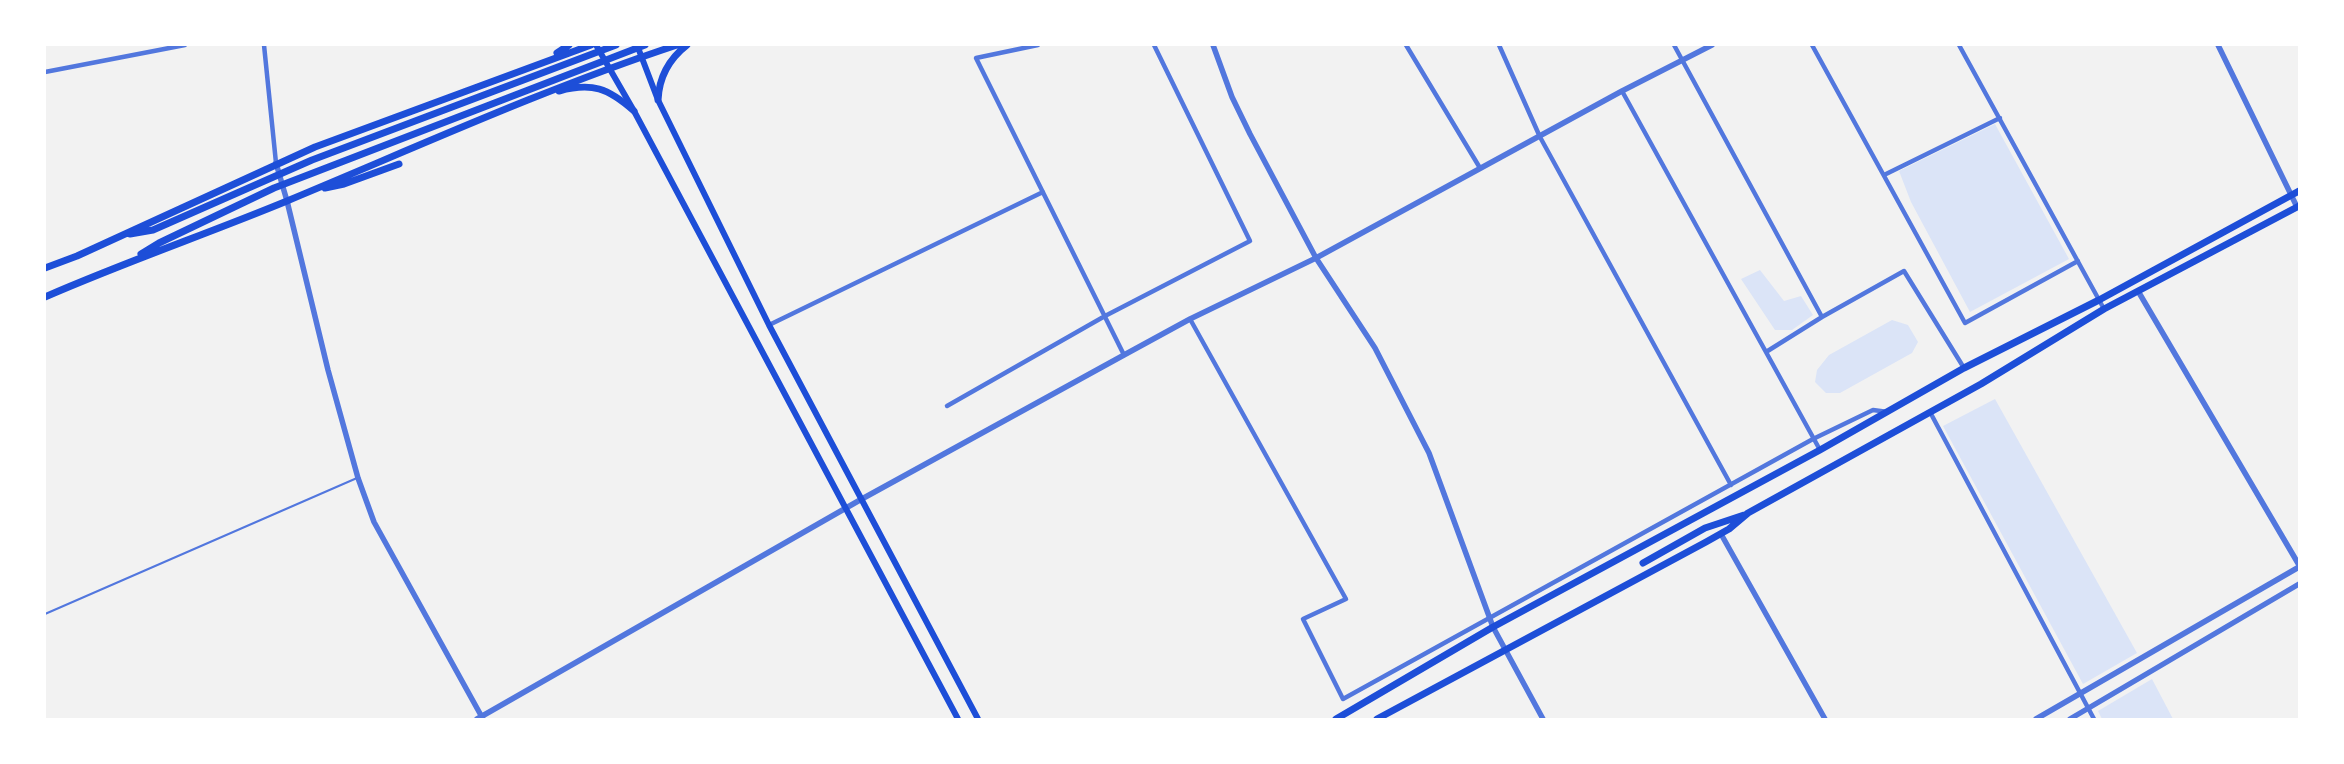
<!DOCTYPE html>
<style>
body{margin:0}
#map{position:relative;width:2344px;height:764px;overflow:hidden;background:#f2f2f2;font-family:Signika,sans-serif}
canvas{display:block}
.frame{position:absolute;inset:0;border:46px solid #fff;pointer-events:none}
</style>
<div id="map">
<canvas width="2344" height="764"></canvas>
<div class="frame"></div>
</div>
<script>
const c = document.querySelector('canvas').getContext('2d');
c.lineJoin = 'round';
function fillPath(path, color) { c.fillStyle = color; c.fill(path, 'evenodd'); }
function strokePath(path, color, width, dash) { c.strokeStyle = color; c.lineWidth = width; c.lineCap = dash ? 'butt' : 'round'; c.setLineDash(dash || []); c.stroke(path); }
const green = new Path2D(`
 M1995,124L2069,259L1970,312L1911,202L1899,171Z
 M1760,270L1784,301L1801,296L1813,315L1792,330H1775L1741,279Z
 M1892,320L1908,325L1918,342L1912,353L1840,393H1826L1815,382L1817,370L1829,355Z
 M1995,399L2137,653L2083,684L1943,426Z
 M2152,679L2173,719H2102L2098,711Z`);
const service = new Path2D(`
 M45,614L357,478`);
const minor = new Path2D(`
 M264,45L276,163
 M1038,45L976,58L1124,355
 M1406,45L1480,168
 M1499,45L1540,137L1731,485
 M1674,45L1822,317L1766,352
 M1812,45L1965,323L2078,261
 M1959,45L2104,309
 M45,72L185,45
 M1622,91L1820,450
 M1884,175L2000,118
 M1822,317L1904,271L1964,368
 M1190,319L1346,599L1303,619L1343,699L1813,439L1873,410L1888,412
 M769,325L1043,192
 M947,406L1105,316L1250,241L1154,45
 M1930,412L2094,719`);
const tertiary = new Path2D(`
 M1213,45L1232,97L1250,134L1316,258L1375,348L1429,453L1493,627L1543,719
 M2218,45L2297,207
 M276,163L287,201L328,370L358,478L374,522L483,719
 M2138,291L2299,565
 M1721,534L1825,719
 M477,719L860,500L1124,355L1190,319L1316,258L1622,91L1712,45
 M2036,719L2299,567
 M2070,719L2299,584`);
const secondary = new Path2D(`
 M596,45L634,111L958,719
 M637,45L658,100L769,325L978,719`);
const primary = new Path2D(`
 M557,53L569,45
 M559,91C592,82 608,88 634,111
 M658,100C659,78 669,59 687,45
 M325,188L344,184L399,164
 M130,234L153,230L312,160L616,45
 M141,254L159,243L274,188L645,45
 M45,268L77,256L315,147L591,45
 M45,297C125,262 207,234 287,201C417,147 544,89 677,45
 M1643,563L1705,528L1744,515
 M1336,719L1493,627L1820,450L1964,368L2099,300L2299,191
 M1377,719L1706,542L1729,529L1748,513L1981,384L2104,309L2299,206`);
fillPath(green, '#dbe4f7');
strokePath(service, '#5277de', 2);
strokePath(minor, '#5277de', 4.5);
strokePath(tertiary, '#5277de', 5.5);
strokePath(secondary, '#1d4ed8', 6);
strokePath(primary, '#1d4ed8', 7);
</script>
